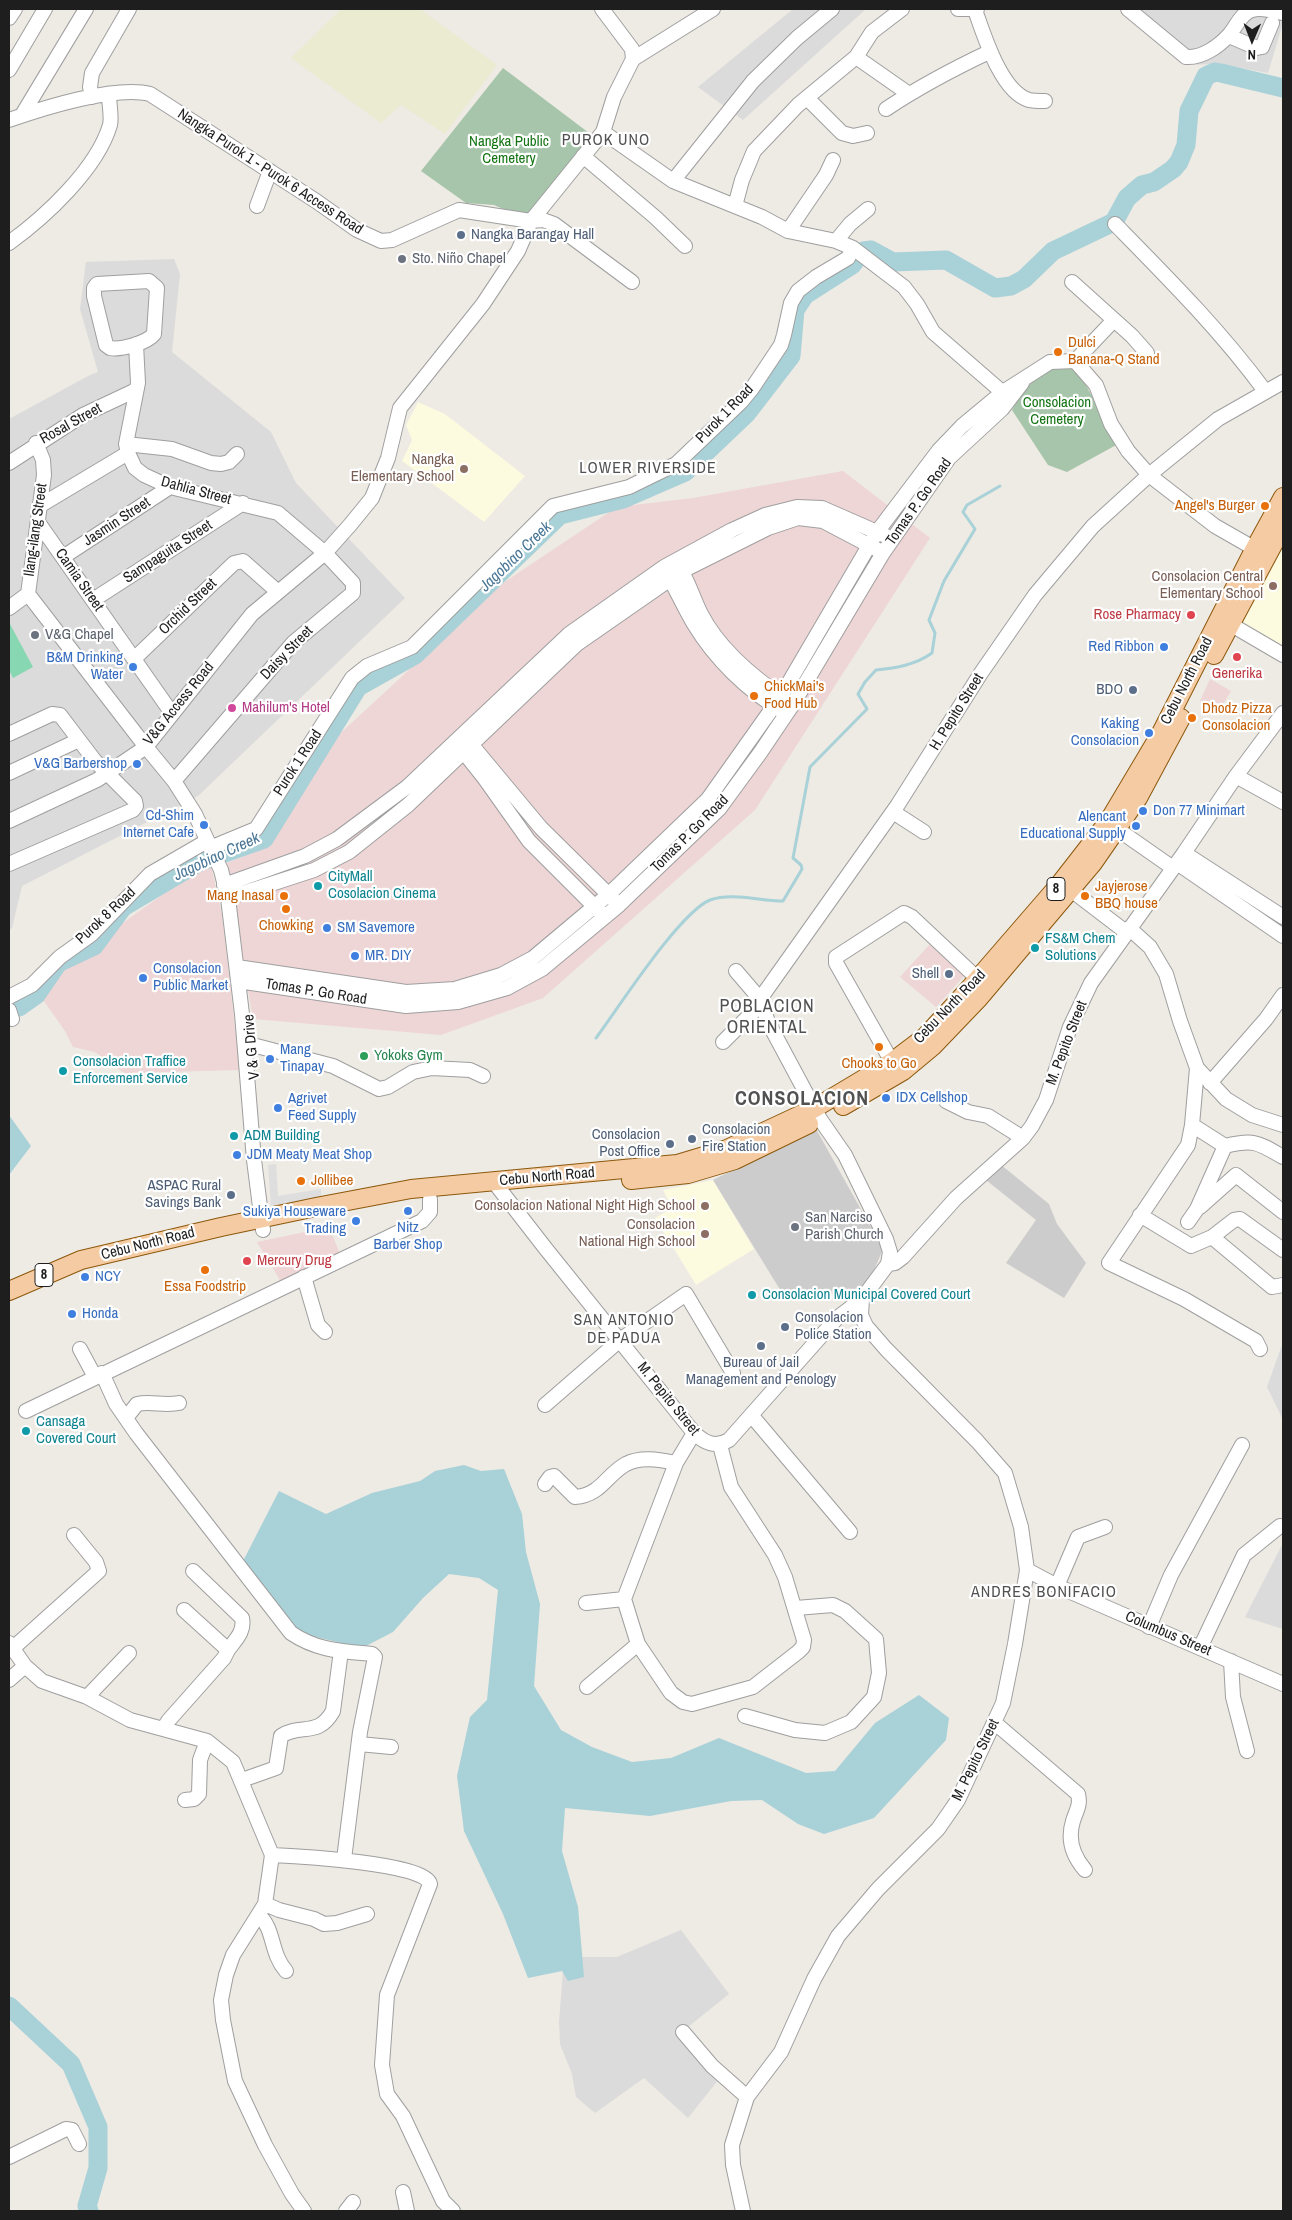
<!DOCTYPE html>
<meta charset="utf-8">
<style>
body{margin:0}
#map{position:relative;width:1292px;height:2220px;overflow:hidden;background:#eeeae4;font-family:"Archivo Narrow",sans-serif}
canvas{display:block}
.frame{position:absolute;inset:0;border:10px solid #1e1e1e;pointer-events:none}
.north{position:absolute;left:1227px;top:15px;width:50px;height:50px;-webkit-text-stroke:4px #fff;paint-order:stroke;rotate:181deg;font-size:14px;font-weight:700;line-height:20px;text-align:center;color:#1e1e1e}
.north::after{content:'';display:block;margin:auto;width:18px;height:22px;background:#1e1e1e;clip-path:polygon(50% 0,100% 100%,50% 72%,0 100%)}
</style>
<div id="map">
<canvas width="1292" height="2220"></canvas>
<div class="frame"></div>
<div class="north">N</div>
</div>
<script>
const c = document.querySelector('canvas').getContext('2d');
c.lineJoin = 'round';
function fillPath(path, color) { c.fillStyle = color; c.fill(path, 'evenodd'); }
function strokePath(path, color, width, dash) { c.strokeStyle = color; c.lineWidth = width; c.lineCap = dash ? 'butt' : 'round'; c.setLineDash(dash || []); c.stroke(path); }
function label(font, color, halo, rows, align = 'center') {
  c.font = font + ' "Archivo Narrow",sans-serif'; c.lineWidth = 4.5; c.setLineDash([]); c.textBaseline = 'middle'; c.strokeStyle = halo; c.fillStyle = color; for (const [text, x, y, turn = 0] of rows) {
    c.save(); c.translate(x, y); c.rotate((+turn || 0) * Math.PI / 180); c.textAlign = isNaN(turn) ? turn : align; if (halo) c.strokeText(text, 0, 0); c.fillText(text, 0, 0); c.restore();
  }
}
const residential = new Path2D(`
 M793,9H866L743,120L698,87Z
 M1120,9H1257L1283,16V23L1268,73L1218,64L1189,65Z
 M174,259L180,274L172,352L271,432L296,483L405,598L198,796L22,886L12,928L9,930V419L90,375L98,372L80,309L86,262Z
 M1283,1342V1420L1267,1387Z
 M1283,1543V1629L1245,1617Z
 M681,1930L729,1994L678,2035L719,2079L688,2118L644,2078L595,2113L576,2097L572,2074L560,2044L559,2022L563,1971L584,1977L581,1957H617Z`);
const commercial = new Path2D(`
 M843,471L930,538L755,810L543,998L441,1035L253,1019L227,863L270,846L332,741L503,583L617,507L693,498Z
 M1210,679L1231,691L1218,713L1200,701Z
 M210,861L222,915L240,1070L124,1073L95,1052L73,1047L65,1031L41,997L72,959Z
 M930,944L965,975L936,1007L900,977Z
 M329,1227L342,1259L283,1285L257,1242Z`);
const education = new Path2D(`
 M418,402L445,414L525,476L484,522L402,461L412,440L406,425Z
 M1283,548V649L1242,624Z
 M713,1180L754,1249L696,1285L655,1218L672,1208L663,1190Z`);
const religious = new Path2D(`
 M816,1129L883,1249L869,1282L853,1295L782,1293L713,1180Z
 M1000,1164L1049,1204L1057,1224L1086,1263L1064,1298L1006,1263L1036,1220L986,1180Z`);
const farmland = new Path2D(`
 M341,9H420L497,65L445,134L401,105L381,123L291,58Z`);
const cemetery = new Path2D(`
 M503,68L593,136L529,216H519L494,205L466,203L421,171Z
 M1072,365L1080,374L1118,444L1067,472L1048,465L1012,410C1028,384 1039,368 1072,365Z`);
const pitch = new Path2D(`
 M10,624L33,667L13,678L9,670Z`);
const parking = new Path2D(`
 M276,1164L278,1196L321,1189V1197L271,1206L268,1165Z`);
const water = new Path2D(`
 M9,1115L31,1146L9,1175Z
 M464,1465L481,1471L504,1469L522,1514L526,1552L540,1604L534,1686L561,1730L592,1747L632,1762L671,1758L719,1738L806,1773L835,1771L875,1723L919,1695L949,1718L946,1740L874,1818L824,1834L798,1824L762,1800L731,1801L650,1816L565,1808L562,1851L578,1907L584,1977L568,1981L562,1971L528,1978L503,1914L464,1831L457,1776L470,1717L487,1700L498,1590L479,1578L449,1574L423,1598L393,1632L362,1648L291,1631L240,1567L279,1491L326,1514L372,1493L420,1481L435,1471Z`);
const stream = new Path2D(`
 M596,1038C619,1007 679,913 710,900C732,892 760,901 783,901L802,869L801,865L793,858L810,767L867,709L858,694L865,682L876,670C896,668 915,665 932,653L935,633L929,620L944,581L975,529L963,512L967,505L1000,486`);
const river = new Path2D(`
 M9,1009L19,1007L36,995L58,963L94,946L123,907L199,862L264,839L358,687L415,655L560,515L623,499L685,472L747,413L791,356L795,310L805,295L852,265L863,251L871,250L893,262L946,260L995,288L1011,286L1024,279L1053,251L1114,222L1127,198L1135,191L1142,185L1154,182L1173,169L1179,162L1186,145L1189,111L1206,76L1215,72L1221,73L1283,88
 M9,2006L71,2064L98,2127V2168L87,2206L89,2211`);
const minor = new Path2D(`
 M958,9H977
 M1128,9L1186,57C1202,58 1218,47 1229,35C1236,27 1241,13 1252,10C1262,7 1274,11 1283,13
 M975,10C984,35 1001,92 1029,100C1033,101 1040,101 1045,101
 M9,18L15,9
 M1229,36L1257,48L1262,47L1272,23
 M856,57L909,94
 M633,59L713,9
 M9,70L45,9
 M92,97L90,87L92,73L129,9
 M807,98L842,133L853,136L867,133
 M886,109C919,87 953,69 989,52
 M22,115L86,9
 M9,120C43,108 116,85 150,94L316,201L357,230L381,241L392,240L459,210L531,221L543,220L554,224L632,282
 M603,132L673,181L762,217L788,231L836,241L853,248L904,287L917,304L933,332L1009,398
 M583,156L656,218L685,246
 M673,181L753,81L797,38L832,9
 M257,206L270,171
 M735,206L742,180L754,151L798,105L856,57L872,32L902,9
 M1115,224C1168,278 1220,330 1265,391
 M788,231L826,175L833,160
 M836,241L850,224L868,209
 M9,243C45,217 97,169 110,125C112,117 109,104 109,95
 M149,281L157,288L154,334C147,343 121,350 110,348L106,345L94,296V288L97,284Z
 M1072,282L1132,336L1147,353
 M136,344L138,383L126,444L128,453L135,468L144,475L170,487L278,513L325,553L353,583V593L293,643L174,781
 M1075,361L1113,321
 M126,444L172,449L211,463L221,464L229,462L237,454
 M9,463L83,415L136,390
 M41,505L128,453
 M38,522L171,712
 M63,557L170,487
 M678,565C688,580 693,598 701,614C720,651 755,679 788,701
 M666,572C676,589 684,607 694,624C715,659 747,690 782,711
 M28,594L146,747L174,781L195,814L221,870L228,898L242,1014L254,1160L263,1230
 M93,600L243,503
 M9,608L28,594L44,475L43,460L36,443
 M1230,624L1283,655
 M135,658L234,563L243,561L278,592
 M9,734L52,714L60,715L95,761L135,801L136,806L133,810L9,864
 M466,738L541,828L615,901
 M458,745L485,779L529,841L601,913
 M9,773L79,740
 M1236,776L1283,802
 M893,812L924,832
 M9,821L97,780L146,747L252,614L325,553L350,525L372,498L388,458L400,408L483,304L518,251L531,221L603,132L614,97L633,59L632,49L602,9
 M1110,824L1173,868
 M210,848L256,829L352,678L367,666L412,647L553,506L629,487L676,464L741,402L751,390L781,345L784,335L791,303L798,291L816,277L848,258L853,248
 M1184,853L1283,917
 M1177,863L1283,936
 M224,885L305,856L337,839L407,787L569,634L664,567L732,530L765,515L797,507L822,508L886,536
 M1071,890L1126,932
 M228,898L314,870L349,852L408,805L577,644L682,571L768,528L798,518L823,521L878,550
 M1129,928L1150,947L1166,974L1180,1021L1197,1068L1226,1099L1252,1115L1283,1125
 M237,967L406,992L455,989L501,975L533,958L608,895L708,799L781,696L877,532L939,450L962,426L1003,392L1050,362L1075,361L1096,385L1111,424L1128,451L1149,475L1215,526L1264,554
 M736,971L760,999L768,1022L820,1119L845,1155L886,1239L890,1252L888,1264
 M238,981L406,1006L458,1002L507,988L542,969L619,905L719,809L760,753L793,704L883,553L949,458L1002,409L1022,383
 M9,997L32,985L60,957L92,934L150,874L207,841
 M760,999L897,806L981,673L1035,595L1093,526L1149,475L1218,419L1283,382
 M9,1010L12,1019
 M723,1042L761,1004
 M245,1043L333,1066L379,1089L388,1087L413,1072L432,1068L470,1070L483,1076
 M892,1062L836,963V957L904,913L912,917L977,978
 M1197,1068L1192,1125L1188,1145L1109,1263L1184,1299L1256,1341L1260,1349
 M1210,1083L1266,1019L1283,995
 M946,1101L968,1112L988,1116L1023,1138
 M1192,1125L1225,1146
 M494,1182L546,1249L694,1433C705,1443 715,1448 729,1440L837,1318L862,1299L888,1264L895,1263L903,1257L956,1198L1023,1138L1032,1126L1046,1100L1070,1027L1091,983L1184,853L1236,776L1283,713
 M1200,1207L1236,1175L1283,1212
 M1140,1215L1191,1246L1212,1237L1272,1287L1283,1285
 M1188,1222L1197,1209L1225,1146C1254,1139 1257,1142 1283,1157
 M1212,1237L1234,1220L1240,1219L1283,1250
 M304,1277L318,1325L325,1332
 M80,1349L95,1377
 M102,1373L116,1404L136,1433L291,1633C318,1651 341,1651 372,1654L375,1657L360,1732L344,1859
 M545,1405L620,1340L686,1294L733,1373
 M26,1411L422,1221L430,1212V1199
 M752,1416L850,1532
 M126,1418L137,1404C151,1401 164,1406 179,1403
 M694,1433L676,1463L624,1599L638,1644L671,1693L683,1702L692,1704L753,1687L798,1652L803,1647L804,1640L785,1577L775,1555L731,1487L720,1445
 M545,1484L550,1477L554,1476L575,1497C601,1495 606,1475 626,1464C642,1456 660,1460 676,1463
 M1027,1570L1057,1586L1283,1684
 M193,1571L242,1618C245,1632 235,1640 228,1650
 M1057,1586L1078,1537L1105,1527
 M586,1603L624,1599
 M1149,1627L1171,1575L1242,1445
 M9,1643L25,1666L42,1681L87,1697L130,1720L207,1741L233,1762L272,1855L265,1904L233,1955L226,1975L221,2000L223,2020L235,2081L265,2145L292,2194L304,2211
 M1200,1648L1244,1555L1280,1526
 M12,1649L99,1571L96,1562L74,1535
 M1231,1661L1233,1697L1247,1751
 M9,1680L25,1666
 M587,1687L638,1644
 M87,1697L129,1653
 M745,1716L795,1730L825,1733L851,1722L874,1697L879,1673L876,1639L845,1611L833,1605L796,1608
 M995,1723L1078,1794C1081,1805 1076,1811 1073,1821C1067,1840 1073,1856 1085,1870
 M163,1729L169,1720L224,1658L228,1650L184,1610
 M359,1744L391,1747
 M242,1780L276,1768L281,1736C301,1723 318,1738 333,1711L341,1651
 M185,1800L194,1799L199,1794L200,1760L207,1741
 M272,1855C295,1856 426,1863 430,1884L387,1995L382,2065L387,2094L403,2116L443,2201L453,2211
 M265,1904L279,1910L314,1919L324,1924L337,1923L367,1914
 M259,1915C275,1930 270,1953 286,1971
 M683,2032L712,2066L747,2097
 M9,2157L66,2129L72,2130L79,2144
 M403,2192L407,2211
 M346,2211L353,2202
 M743,2211L733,2165L732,2145L747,2097L781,2052L814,1979L838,1936L878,1889L938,1829L958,1800L1003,1703L1015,1644L1027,1570L1021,1527L1005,1473L977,1441L886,1349L866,1326L861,1315L862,1299`);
const major = new Path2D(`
 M1214,655L1283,526
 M843,1106L903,1071L933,1046L979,998L1093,863L1138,798L1181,718
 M631,1180L688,1174L735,1160L809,1124
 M9,1291L81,1260L221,1227L316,1207L411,1189L677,1164L727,1149L815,1108L892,1062L925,1037L969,989L1059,885L1108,822L1161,733L1254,550L1283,497`);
const markers = [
 [461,235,5,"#5c6f8a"],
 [402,259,5,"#6b7280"],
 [1058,352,5,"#e8710a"],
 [464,469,5,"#8d6e63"],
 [1265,506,5,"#e8710a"],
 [1273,586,5,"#8d6e63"],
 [1191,615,5,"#e0444e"],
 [35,635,5,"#6b7280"],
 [1164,647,5,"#3f7fe0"],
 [1237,657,5,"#e0444e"],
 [133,667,5,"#3f7fe0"],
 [1133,690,5,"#5c6f8a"],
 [754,696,5,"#e8710a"],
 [232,708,5,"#d1479c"],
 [1192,718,5,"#e8710a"],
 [1149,733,5,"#3f7fe0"],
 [137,764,5,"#3f7fe0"],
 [1143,811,5,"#3f7fe0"],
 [204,825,5,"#3f7fe0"],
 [1136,826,5,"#3f7fe0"],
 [318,886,5,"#0f9aa8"],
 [284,896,5,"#e8710a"],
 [1085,896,5,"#e8710a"],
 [286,909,5,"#e8710a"],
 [327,928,5,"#3f7fe0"],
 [1035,948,5,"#0f9aa8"],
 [355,956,5,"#3f7fe0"],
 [949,974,5,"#5c6f8a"],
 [143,978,5,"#3f7fe0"],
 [879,1047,5,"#e8710a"],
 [364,1056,5,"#2e9e5b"],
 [270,1059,5,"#3f7fe0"],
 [63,1071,5,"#0f9aa8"],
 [886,1098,5,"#3f7fe0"],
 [278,1108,5,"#3f7fe0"],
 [234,1136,5,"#0f9aa8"],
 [692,1139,5,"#5c6f8a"],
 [670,1144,5,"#5c6f8a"],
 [237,1155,5,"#3f7fe0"],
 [301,1181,5,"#e8710a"],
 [231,1195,5,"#5c6f8a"],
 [705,1206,5,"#8d6e63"],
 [408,1211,5,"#3f7fe0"],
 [356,1221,5,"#3f7fe0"],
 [795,1227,5,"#6b7280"],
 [705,1234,5,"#8d6e63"],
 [247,1261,5,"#e0444e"],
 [205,1270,5,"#e8710a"],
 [85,1277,5,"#3f7fe0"],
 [752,1295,5,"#0f9aa8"],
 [72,1314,5,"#3f7fe0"],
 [785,1327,5,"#5c6f8a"],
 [761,1346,5,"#5c6f8a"],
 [26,1431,5,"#0f9aa8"]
];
const shields = [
 [1056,889,18],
 [44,1275,18]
];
const shieldNames = [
 ["8",1056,889],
 ["8",44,1275]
];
const parkNames = [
 ["Nangka Public",509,142],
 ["Cemetery",509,159],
 ["Consolacion",1057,403],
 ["Cemetery",1057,420]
];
const streetNames = [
 ["Nangka Purok 1 - Purok 6 Access Road",270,172,33],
 ["Purok 1 Road",725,414,-46],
 ["Rosal Street",71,424,-29],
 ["Dahlia Street",196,491,15],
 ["Tomas P. Go Road",919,502,-55],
 ["Jasmin Street",117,522,-33],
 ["Ilang-ilang Street",36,530,-82],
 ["Sampaguita Street",168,552,-33],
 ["Camia Street",79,580,55],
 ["Orchid Street",188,607,-44],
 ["Daisy Street",287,653,-46],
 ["Cebu North Road",1187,681,-63],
 ["V&G Access Road",179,704,-51],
 ["H. Pepito Street",957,712,-58],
 ["Purok 1 Road",298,763,-57],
 ["Tomas P. Go Road",690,834,-45],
 ["Purok 8 Road",106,916,-43],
 ["Tomas P. Go Road",316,992,9],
 ["Cebu North Road",950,1007,-46],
 ["M. Pepito Street",1067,1043,-69],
 ["V & G Drive",252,1047,-95],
 ["Cebu North Road",547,1177,-5],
 ["Cebu North Road",148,1244,-14],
 ["M. Pepito Street",668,1399,51],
 ["Columbus Street",1168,1634,23],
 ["M. Pepito Street",976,1760,-64]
];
const serviceNames = [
 ["Nangka Barangay Hall",471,235,"left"],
 ["BDO",1123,690],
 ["Shell",939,974],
 ["Consolacion",702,1130,"left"],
 ["Fire Station",702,1147,"left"],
 ["Consolacion",660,1135],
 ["Post Office",660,1152],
 ["ASPAC Rural",221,1186],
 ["Savings Bank",221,1203],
 ["Consolacion",795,1318,"left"],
 ["Police Station",795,1335,"left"],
 ["Bureau of Jail",761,1363,"center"],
 ["Management and Penology",761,1380,"center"]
];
const worshipNames = [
 ["Sto. Niño Chapel",412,259],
 ["V&G Chapel",45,635],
 ["San Narciso",805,1218],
 ["Parish Church",805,1235]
];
const foodNames = [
 ["Dulci",1068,343],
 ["Banana-Q Stand",1068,360],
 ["Angel's Burger",1255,506,"right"],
 ["ChickMai's",764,687],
 ["Food Hub",764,704],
 ["Dhodz Pizza",1202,709],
 ["Consolacion",1202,726],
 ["Jayjerose",1095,887],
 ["BBQ house",1095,904],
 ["Mang Inasal",274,896,"right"],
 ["Chowking",286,926,"center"],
 ["Chooks to Go",879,1064,"center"],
 ["Jollibee",311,1181],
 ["Essa Foodstrip",205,1287,"center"]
];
const educationNames = [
 ["Nangka",454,460],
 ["Elementary School",454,477],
 ["Consolacion Central",1263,577],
 ["Elementary School",1263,594],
 ["Consolacion National Night High School",695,1206],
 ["Consolacion",695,1225],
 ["National High School",695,1242]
];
const healthNames = [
 ["Rose Pharmacy",1181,615],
 ["Generika",1237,674,"center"],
 ["Mercury Drug",257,1261,"left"]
];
const shopNames = [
 ["Red Ribbon",1154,647,"right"],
 ["B&M Drinking",123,658,"right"],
 ["Water",123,675,"right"],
 ["Kaking",1139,724,"right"],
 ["Consolacion",1139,741,"right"],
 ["V&G Barbershop",127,764,"right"],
 ["Don 77 Minimart",1153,811],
 ["Cd-Shim",194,816,"right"],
 ["Internet Cafe",194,833,"right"],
 ["Alencant",1126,817,"right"],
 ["Educational Supply",1126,834,"right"],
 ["SM Savemore",337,928],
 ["MR. DIY",365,956],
 ["Consolacion",153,969],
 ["Public Market",153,986],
 ["Mang",280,1050],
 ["Tinapay",280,1067],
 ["IDX Cellshop",896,1098],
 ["Agrivet",288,1099],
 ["Feed Supply",288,1116],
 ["JDM Meaty Meat Shop",247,1155],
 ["Sukiya Houseware",346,1212,"right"],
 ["Trading",346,1229,"right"],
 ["Nitz",408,1228,"center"],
 ["Barber Shop",408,1245,"center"],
 ["NCY",95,1277],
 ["Honda",82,1314]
];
const hotelNames = [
 ["Mahilum's Hotel",242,708]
];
const cultureNames = [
 ["CityMall",328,877],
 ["Cosolacion Cinema",328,894],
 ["FS&M Chem",1045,939],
 ["Solutions",1045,956],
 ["Consolacion Traffice",73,1062],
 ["Enforcement Service",73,1079],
 ["ADM Building",244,1136],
 ["Consolacion Municipal Covered Court",762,1295],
 ["Cansaga",36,1422],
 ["Covered Court",36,1439]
];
const leisureNames = [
 ["Yokoks Gym",374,1056]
];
const neighbourhoodNames = [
 ["PUROK UNO",606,141],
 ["LOWER RIVERSIDE",648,469],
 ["SAN ANTONIO",624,1321],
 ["DE PADUA",624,1339],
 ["ANDRES BONIFACIO",1044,1593]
];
const waterNames = [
 ["Jagobiao Creek",516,557,-44],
 ["Jagobiao Creek",217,857,-25]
];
const quarterNames = [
 ["POBLACION",767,1007],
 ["ORIENTAL",767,1028]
];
const districtNames = [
 ["CONSOLACION",802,1100]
];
fillPath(residential, '#dcdbdb');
fillPath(commercial, '#eed5d6');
fillPath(education, '#fcfadf');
fillPath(religious, '#ccc');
fillPath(farmland, '#ebebd1');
fillPath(cemetery, '#a7c5aa');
fillPath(pitch, '#88d7b3');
fillPath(parking, '#dedede');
fillPath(water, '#a8d1d8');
strokePath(stream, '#a8d1d8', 3);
strokePath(river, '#a8d1d8', 19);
strokePath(minor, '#9f9f9f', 16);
strokePath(major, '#8c580b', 20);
strokePath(minor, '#fff', 14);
strokePath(major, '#f5cba3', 18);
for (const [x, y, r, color] of markers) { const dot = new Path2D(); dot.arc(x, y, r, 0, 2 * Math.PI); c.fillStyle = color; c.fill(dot); strokePath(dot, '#fff', 2); }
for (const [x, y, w] of shields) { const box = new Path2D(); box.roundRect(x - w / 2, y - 11.5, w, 23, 4); c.fillStyle = '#fff'; c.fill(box); strokePath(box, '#1e1e1e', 1); }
label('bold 14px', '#1e1e1e', null, shieldNames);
label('15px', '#147414', '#fff', parkNames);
label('15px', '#1e1e1e', '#fff', streetNames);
label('15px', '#4e5e75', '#fff', serviceNames, 'right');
label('15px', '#5b616d', '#fff', worshipNames, 'left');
label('15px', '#c56008', '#fff', foodNames, 'left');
label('15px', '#785e54', '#fff', educationNames, 'right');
label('15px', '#be3a42', '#fff', healthNames, 'right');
label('15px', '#366cbe', '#fff', shopNames, 'left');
label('15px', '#b23c85', '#fff', hotelNames, 'left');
label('15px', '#0d838f', '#fff', cultureNames, 'left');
label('15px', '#27864d', '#fff', leisureNames, 'left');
c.letterSpacing = '1px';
label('16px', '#515151', '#fff', neighbourhoodNames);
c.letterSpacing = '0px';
label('italic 16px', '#4b7797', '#fff', waterNames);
c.letterSpacing = '1px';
label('18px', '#515151', '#fff', quarterNames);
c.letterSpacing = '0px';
c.letterSpacing = '1px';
label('bold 20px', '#515151', '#fff', districtNames);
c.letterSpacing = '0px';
</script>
